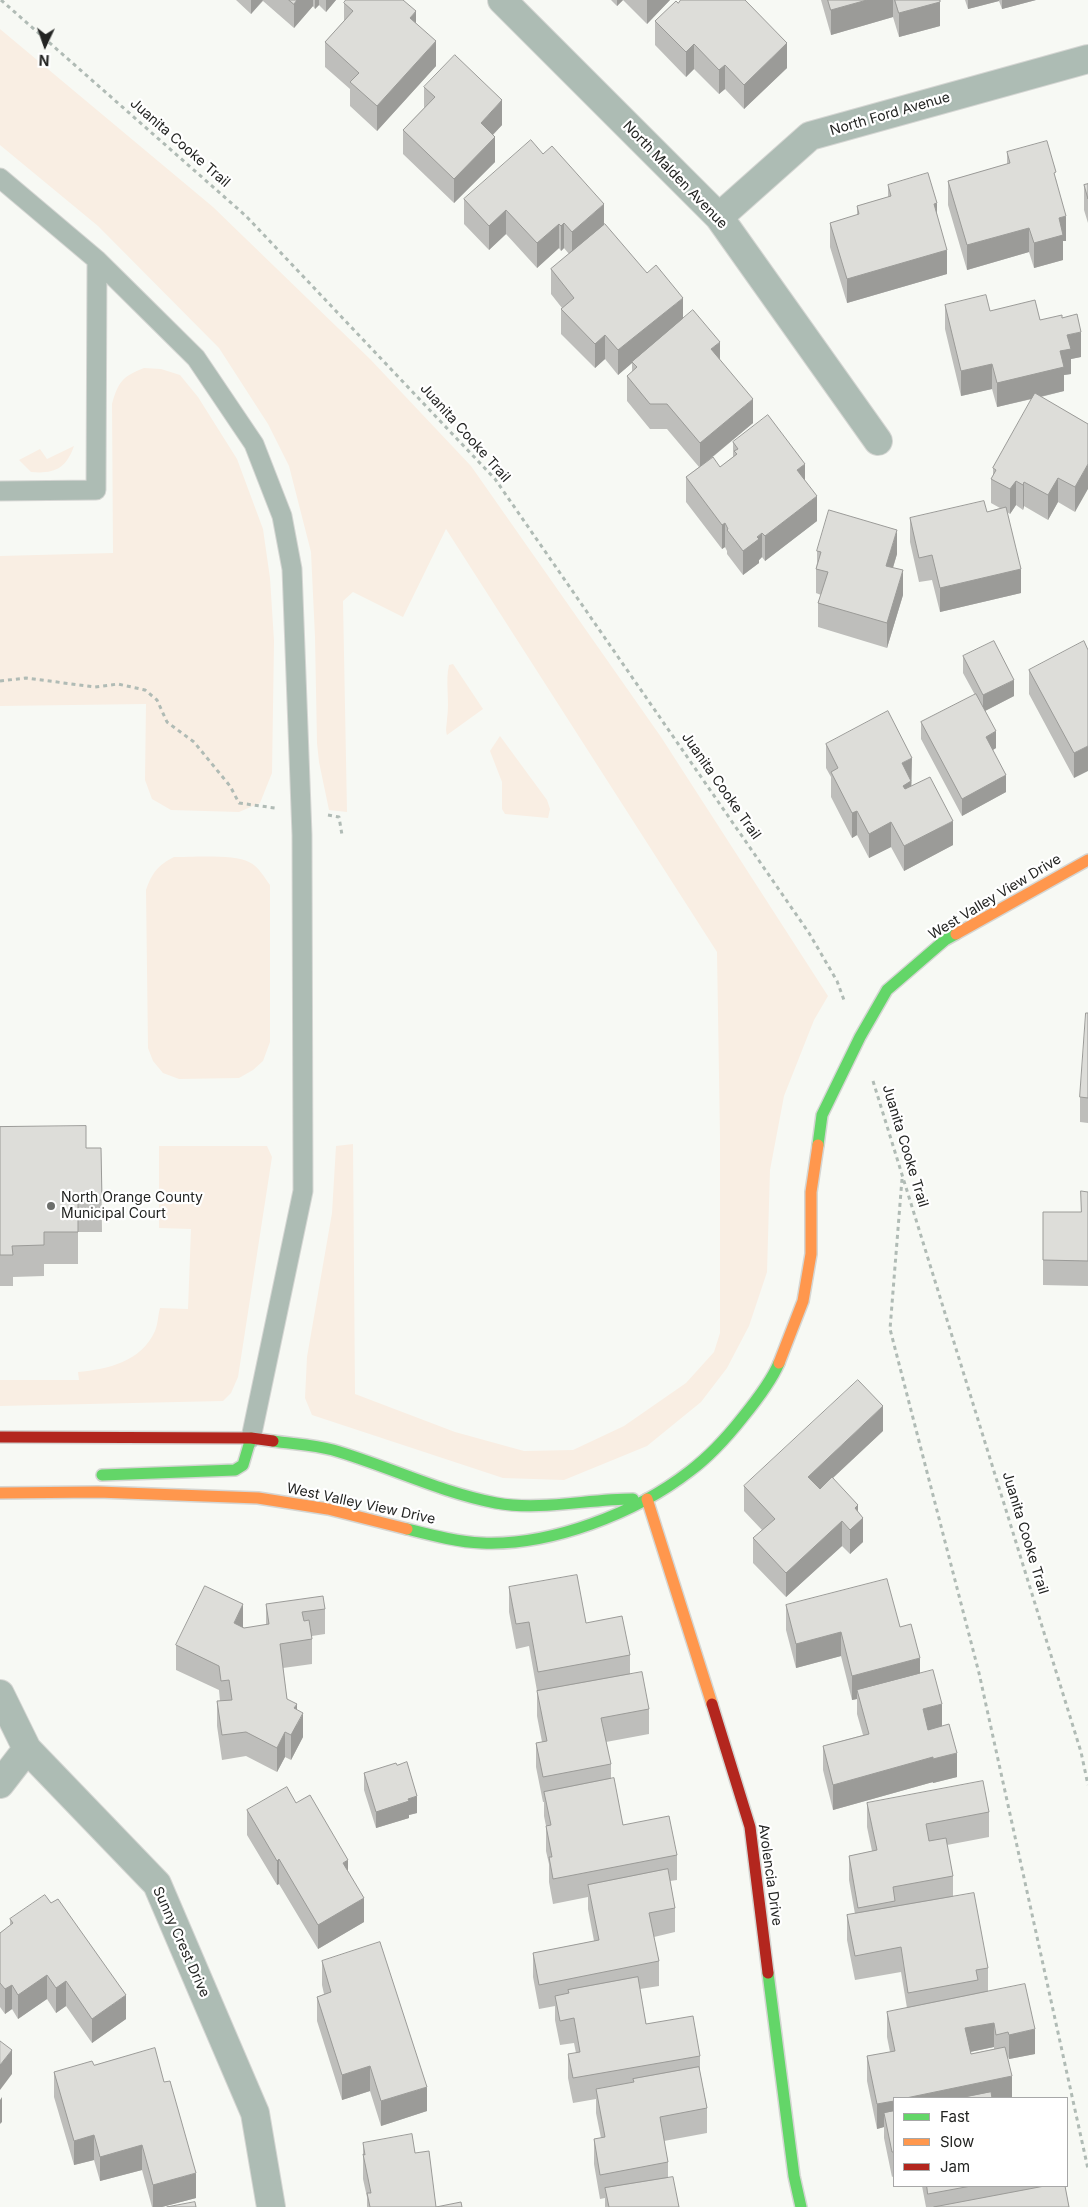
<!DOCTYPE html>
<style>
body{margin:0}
#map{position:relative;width:1088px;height:2207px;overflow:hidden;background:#f7f9f4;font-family:Inter,sans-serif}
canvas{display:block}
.legend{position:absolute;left:893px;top:2097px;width:175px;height:90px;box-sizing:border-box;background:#fff;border:1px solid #a7a7a7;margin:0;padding:6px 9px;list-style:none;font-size:15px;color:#232422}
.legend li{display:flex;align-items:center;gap:10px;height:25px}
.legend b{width:25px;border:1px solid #a7a7a7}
.north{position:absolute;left:20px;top:20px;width:50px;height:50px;-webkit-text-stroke:4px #fff;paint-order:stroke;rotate:183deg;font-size:14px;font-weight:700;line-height:20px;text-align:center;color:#232422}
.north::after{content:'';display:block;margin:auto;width:18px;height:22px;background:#232422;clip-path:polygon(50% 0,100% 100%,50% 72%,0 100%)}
</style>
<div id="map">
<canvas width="1088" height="2207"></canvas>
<ul class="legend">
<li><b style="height:6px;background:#63d668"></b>Fast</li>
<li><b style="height:6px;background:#ff974d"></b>Slow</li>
<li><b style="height:6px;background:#b3261e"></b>Jam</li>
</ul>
<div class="north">N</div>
</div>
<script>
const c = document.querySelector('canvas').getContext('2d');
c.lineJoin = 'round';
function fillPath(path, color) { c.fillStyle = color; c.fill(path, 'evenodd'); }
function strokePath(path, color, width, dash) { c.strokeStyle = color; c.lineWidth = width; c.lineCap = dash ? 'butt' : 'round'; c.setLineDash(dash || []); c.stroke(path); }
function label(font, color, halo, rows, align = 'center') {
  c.font = font + ' Inter,sans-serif'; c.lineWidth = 4.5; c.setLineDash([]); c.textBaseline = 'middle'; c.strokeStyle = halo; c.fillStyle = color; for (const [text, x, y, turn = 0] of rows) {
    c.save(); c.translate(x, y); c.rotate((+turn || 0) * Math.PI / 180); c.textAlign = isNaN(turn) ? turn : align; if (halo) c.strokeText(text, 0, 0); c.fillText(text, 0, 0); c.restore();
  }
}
const green = new Path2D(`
 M0,29L213,207L370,359L471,466L661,737L828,996L814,1020L784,1096L770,1170L767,1272L749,1326L727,1368L701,1402L647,1446L564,1480L503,1478L312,1415L305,1398L307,1357L332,1213L336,1146L353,1144L355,1394L455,1432L524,1451L573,1450L624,1426L686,1383L714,1352L720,1333V1137L717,952L446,529L403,617L353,592L343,601L347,812L329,810L319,762L317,743L315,637L311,552L289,466L268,424L219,348L98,226L0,145Z
 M144,368L161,369L180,375L198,397L237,459L263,529L270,578L274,641L272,773L260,803L239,812L171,810L152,799L145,780L146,704L0,706V556L113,553L112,404C118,382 123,376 144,368Z
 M74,446C66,469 54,474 31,472L19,460L40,449L47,459Z
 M453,664L483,709L447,735C445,729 447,725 447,719C450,701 445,682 449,665Z
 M500,736L547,800L550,809L548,818L505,814L502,809V782L490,751Z
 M174,857C192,857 235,854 249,862C259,867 264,877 270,885V1042L263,1061L253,1070L239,1078L179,1079L163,1073L153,1061L148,1048L146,890C152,873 158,865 174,857Z
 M159,1146H267L272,1157L238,1377L231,1393L223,1401L0,1406V1380H79L78,1372C108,1369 141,1362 155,1331C158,1324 158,1315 160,1308L188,1309L191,1229L159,1228Z`);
const path = new Path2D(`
 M1,0L246,216L495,479L809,933L837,981L844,1000
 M0,681L26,678L95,687L118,684L145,690L157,700L167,722L194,742L230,786L239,803L275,808
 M328,815L339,817L342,835
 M873,1081L1081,1752L1088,1785
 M902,1179L890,1329L979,1673L1088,2169`);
const lane = new Path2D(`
 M0,178L97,260L196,358L254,444L282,516L292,569L302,835L303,1191L251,1438
 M0,491L96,490L97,260`);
const street = new Path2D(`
 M502,0L719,217L878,441
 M719,217L810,136L1088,59
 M0,1694L27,1749L157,1884L255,2113L271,2207
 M0,1784L27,1749`);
const fast = new Path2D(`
 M818,1145L822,1115L860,1037L887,990L945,940L956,934
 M273,1441C293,1444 314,1445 333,1450C388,1466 439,1492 496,1503C542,1511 587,1499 633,1499
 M102,1475L235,1470L243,1465L251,1438
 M407,1529C431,1535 457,1542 482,1543C551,1546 636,1513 690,1471C710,1456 728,1436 743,1417C756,1401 771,1382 779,1363
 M768,1973L794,2176L801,2207`);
const slow = new Path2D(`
 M956,934L1088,860
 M779,1363L803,1301L811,1254V1192L818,1145
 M0,1493L98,1492L258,1498L328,1509L407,1529
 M647,1499L712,1704`);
const jam = new Path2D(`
 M0,1437L251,1438L273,1441
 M712,1704L750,1827L768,1973`);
const wall = new Path2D(`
 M236,0H336L326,12L319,5L315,9L313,6L294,28L263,1L251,14Z
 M611,0H670L647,24L623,0L617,6Z
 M821,0H940V26L899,37L893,17L831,35Z
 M965,0H1036L1002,9L999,1L968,9Z
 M344,3L416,23L436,66L377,131L350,106V89L325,67V42L344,21Z
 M678,3L787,68L744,109L725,89L719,94L694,69L686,77L655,45V21Z
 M424,87L502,125L493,135L495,162L454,203L403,154V130L424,108Z
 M1007,152L1056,179L1066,241H1063V260L1034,268L1029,252L967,270L948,205V181L1007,164Z
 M1088,184V223L1084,210V185Z
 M888,185L937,214L947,274L847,303L830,247V223L857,215V206L888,197Z
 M464,199L604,225L683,319L720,360L753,423L708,461L720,467L733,457V442L805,481L817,521L765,561L762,557L759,560V563L743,575L727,554V551L725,547L722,549L686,502V477L699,467L667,429H650L627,401V376L632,372V363L618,375L605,359L595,368L561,334V309L562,308L551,294V269L569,254L564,248L561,251L559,248L537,268L506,234L489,250L464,224Z
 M945,305L990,311L1040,320L1062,318L1081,357L1071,359V374L1064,375V391L1041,397L1088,424L1075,512L1058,502L1048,520L1024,506L1023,510L1016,505L1010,514L1007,512L1021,593L940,612L932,580L919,582L910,542V518L987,512L1000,508L991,503V479L993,476V468L1032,399L997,407L992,389L961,396L945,329Z
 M817,551L897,554L893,568L903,595L887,648L818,627V603L821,595L816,593V569L817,563Z
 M1088,650L1074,778L1029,694V670Z
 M963,656L1014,696L985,711L996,748L993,750L1006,792L962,816L921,739V722L975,695L963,673Z
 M826,744L912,783H911V786L953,845L904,871L891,847L869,858L857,835L852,838L831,797V777L826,768Z
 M1088,1013V1123L1080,1122V1097Z
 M0,1127L86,1148H101L102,1232H78V1264H44V1276L13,1277V1286H0Z
 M1088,1192V1286L1043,1285V1260L1081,1212Z
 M883,1431L833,1478L858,1513L863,1542L850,1554L842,1546L786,1597L753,1563V1538L762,1530L744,1511V1486Z
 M509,1587L586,1623L630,1655V1674L649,1709V1734L606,1742L611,1764V1779L623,1825L677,1855V1880L670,1881L675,1908V1932L654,1937L659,1961V1986L640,1989L646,2024L700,2056V2072L707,2108V2133L664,2141L668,2162V2178L679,2207H605V2198L600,2199L594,2164V2139L601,2138L596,2113V2099L573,2103L568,2078V2054L576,2053L574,2043L560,2045L555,2020V2006L539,2009L533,1977V1953L594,1941L588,1909V1897L553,1904L549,1882V1864L546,1851V1826L544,1816V1802H543L536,1767V1743L542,1742L537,1716V1691L529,1646L516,1649L509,1612Z
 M266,1604L325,1609V1634L312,1636V1664L283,1668L287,1699L297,1710L303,1737L291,1760L285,1757L277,1772L246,1756L222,1760L217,1726V1701H220L219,1690L176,1670V1645L243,1627L244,1628L266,1625Z
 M786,1605L900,1627L942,1726L957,1777L933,1783V1782L833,1810L823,1770V1746L863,1735L857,1714V1699L852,1700L841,1656L796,1668L786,1630Z
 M397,1765L417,1813L409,1815V1818L376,1828L364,1790V1773Z
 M296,1803L348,1871L364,1922L318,1949L279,1884L277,1885L247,1835V1810Z
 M867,1803L989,1812V1837L947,1845L953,1876V1896L988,1968V1992L1035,2054L1009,2059L1008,2057H1007L1012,2098H894V2176L892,2177L884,2138V2127L877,2129L867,2081V2056L890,2052L887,2037V2012L907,2008L901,1972L855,1980L847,1940V1915L855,1914L849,1880V1856L872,1851L867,1827ZM994,2047V2049L971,2054L970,2052Z
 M10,1919L126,2019L92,2043L66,2006L56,2013L47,1999L18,2019L12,2009L5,2014L0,2007V1933L10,1926Z
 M322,1961L427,2111L381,2126L370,2091L342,2100L317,2021V1997L324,1994L322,1985Z
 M94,2065L196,2198L162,2207H152L142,2170L100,2181L94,2160L74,2165L54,2097V2072Z
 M363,2143L415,2153L436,2207H462H367V2197L363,2179Z
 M922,2186H1065L1069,2207H926Z`);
const shadedWall = new Path2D(`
 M251,0H263L251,14Z
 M297,0H313V6L294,28V4Z
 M315,0H319V5L315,9Z
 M326,0H336L326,12Z
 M617,0H623L617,6Z
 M647,0H670L647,24Z
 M867,0H893V17L831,35V10Z
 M968,0H999V1L968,9Z
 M1002,0H1036L1002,9Z
 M940,2V26L899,37V13Z
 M416,11V36L410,18Z
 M436,41V66L377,131V106Z
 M787,43V68L744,109V85Z
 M694,44V69L686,77V52Z
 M725,65V89L719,94V70Z
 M502,100V125L481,147V123Z
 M495,137V162L454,203V179Z
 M937,203V228L934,204Z
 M604,204V228L572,257V232Z
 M506,210V234L489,250V226Z
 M1066,216V241H1063V260L1034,268V243L1059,218Z
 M564,223V248L561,251V226Z
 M559,224V248L537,268V243Z
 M1029,228V252L967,270V245Z
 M947,250V274L847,303V279Z
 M683,298V322L632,362V363L618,375V350Z
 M1081,332V357L1071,359V374L1064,375V391L997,407V383L1060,351L1067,335Z
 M605,335V359L595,368V344Z
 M720,342V366L711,349Z
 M992,364V389L961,396V371Z
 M753,399V423L700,467V443Z
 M805,464V489L797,470Z
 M1088,464V489L1075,512V487Z
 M1058,478V502L1048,520V495Z
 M1016,481V505L1010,514V489Z
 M1024,482V506L1023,510V485Z
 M817,496V521L765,561V536Z
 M725,523V547L722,549V525Z
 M897,530V554L886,590V566Z
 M762,533V557L759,560V563L743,575V551Z
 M1021,569V593L940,612V588Z
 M903,570V595L887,648V623Z
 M1014,680V696L983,712V695Z
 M996,731V748L986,754V737Z
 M1088,746V771L1074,778V753Z
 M912,758L911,806L903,810L902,763Z
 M1006,775V792L962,816V799Z
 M857,811V835L852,838V813Z
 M953,821V845L904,871V846Z
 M891,822V847L869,858V834Z
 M883,1406V1431L808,1501V1477Z
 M858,1505V1522L863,1518V1542L850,1554V1530L855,1508Z
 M842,1521V1546L786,1597V1573Z
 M243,1604V1629L234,1623Z
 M841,1632V1656L796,1668V1644Z
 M920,1658V1683L857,1690V1699L852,1700V1676Z
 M297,1704V1725L303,1713V1737L291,1760V1735L294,1708Z
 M942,1704V1729L923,1734V1709Z
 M285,1732V1757L277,1772V1748Z
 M957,1753V1777L933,1783V1759Z
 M933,1757V1782L833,1810V1785Z
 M417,1796V1813L409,1815V1818L376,1828V1812L408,1799Z
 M279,1859V1884L277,1885V1861Z
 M348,1860V1884L343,1863Z
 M364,1898V1922L318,1949V1925Z
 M47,1975V1999L18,2019V1995Z
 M66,1981V2006L56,2013V1988Z
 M12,1985V2009L5,2014V1989Z
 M126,1995V2019L92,2043V2019Z
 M994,2023V2047L965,2053V2028Z
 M1035,2029V2054L1009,2059V2035Z
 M12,2050V2074L0,2090V2065Z
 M370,2066V2091L342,2100V2075Z
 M1012,2076V2098H906Z
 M427,2087V2111L381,2126V2101Z
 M2,2097V2122L0,2124V2100Z
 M894,2101V2125L884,2113V2127L877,2129V2104Z
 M94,2135V2160L74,2165V2141Z
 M142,2145V2170L100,2181V2157Z
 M196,2173V2198L162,2207H153V2185Z`);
const building = new Path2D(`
 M289,0H297L294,4Z
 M346,0H403L416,11L410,18L436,41L377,106L350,82L359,73L325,42L353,11L344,3Z
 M681,0H745L787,43L744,85L725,65L719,70L694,44L686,52L655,21L676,1L678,3Z
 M828,0H867L831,10Z
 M895,0H940V2L899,13Z
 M455,55L502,100L481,123L495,137L454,179L403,130L435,97L424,87Z
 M531,140L543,154L552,146L604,204L572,232L564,223L561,226L559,224L537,243L506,210L489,226L464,199Z
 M1047,141L1056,172L1054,173L1066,216L1059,218L1063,235L1034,243L1029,228L967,245L948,181L1010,163L1007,152Z
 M928,173L937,203L934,204L947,250L847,279L830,223L859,214L857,206L891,196L888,185Z
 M1088,184V199L1084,185Z
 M605,224L647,273L656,265L683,298L618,350L605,335L595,344L561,309L574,298L551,269Z
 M986,295L990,311L1035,300L1040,320L1062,315V318L1077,314L1081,332L1067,335L1071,349L1060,351L1064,367L997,383L992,364L961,371L945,305Z
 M693,310L720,342L711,349L753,399L700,443L667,404H650L627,376L637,367L632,362Z
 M1035,393L1088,424V464L1075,487L1058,478L1048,495L1024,482L1023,485L1016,481L1010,489L991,479L996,470L993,468Z
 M768,415L805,464L797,470L817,496L765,536L762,533L757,537L759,539L743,551L727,530L728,529L725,523L722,525L686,477L713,457L720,467L737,454L734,451L738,449L733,442Z
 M984,501L987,512L1006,507L1021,569L940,588L932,555L919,558L910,518Z
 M829,510L897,530L886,566L903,570L887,623L818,603L828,572L816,569L821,552L817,551Z
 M994,641L1014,680L983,695L963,656Z
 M1084,641L1088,650V746L1074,753L1029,670Z
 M976,694L996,731L986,737L1006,775L962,799L921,722Z
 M888,711L912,758L902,763L911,781L903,786L905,789L930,777L953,821L904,846L891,822L869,834L857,811L852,813L831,772L838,768L826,744Z
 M1086,1013H1088V1098L1080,1097Z
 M86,1126V1148H101L102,1200L78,1201V1232H44V1245L12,1246L13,1255H0V1127Z
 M1081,1191L1088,1192V1261L1043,1260V1212H1081Z
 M858,1380L883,1406L808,1477L820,1489L832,1477L858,1505L855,1508L863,1518L850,1530L842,1521L786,1573L753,1538L775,1519L744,1486Z
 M577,1575L586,1623L622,1616L630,1655L538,1672L529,1622L516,1624L509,1587Z
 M887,1579L900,1627L911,1624L920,1658L852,1676L841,1632L796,1644L786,1605Z
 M205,1586L243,1604L234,1623L244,1628L269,1624L266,1604L323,1596L325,1609L302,1612L304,1621L309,1620L312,1639L280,1644L287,1699L297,1704L294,1708L303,1713L291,1735L285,1732L277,1748L246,1732L222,1735L217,1701L232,1700L229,1680L221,1681L219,1666L176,1645Z
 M933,1670L942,1704L923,1709L928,1730L949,1724L957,1753L933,1759V1757L833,1785L823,1746L869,1734L857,1690Z
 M642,1672L649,1709L601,1718L611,1764L543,1777L536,1743L547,1741L537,1691Z
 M407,1762L417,1796L408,1799L409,1801L376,1812L364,1773L396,1763L397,1765Z
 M614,1778L623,1825L669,1816L677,1855L553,1879L549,1857H552L546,1826L551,1825L544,1792Z
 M983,1781L989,1812L926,1824L929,1841L946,1838L953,1876L893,1887L895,1901L858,1908L849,1856L877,1850L867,1803Z
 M287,1787L296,1803L310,1795L348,1860L343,1863L364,1898L318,1925L279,1859L277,1861L247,1810Z
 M668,1869L675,1908L649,1913L659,1961L539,1985L533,1953L599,1940L588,1885Z
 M974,1893L988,1968L976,1970L978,1980L908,1993L901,1947L855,1956L847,1915Z
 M45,1895L51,1903L58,1899L126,1995L92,2019L66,1981L56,1988L47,1975L18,1995L12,1985L5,1989L0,1983V1933L13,1923L10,1919Z
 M380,1942L427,2087L381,2101L370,2066L342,2075L317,1997L331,1992L322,1961Z
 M638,1977L646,2024L693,2016L700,2056L573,2078L568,2054L580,2052L574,2018L560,2021L555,1996L569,1993L568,1990Z
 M1025,1984L1035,2029L1009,2035L1008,2032L996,2035L994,2023L965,2028L971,2054L1005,2047L1012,2076L906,2098H894V2101L877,2104L867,2056L895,2051L887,2012Z
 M0,2041L12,2050L0,2065Z
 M155,2048L164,2082L170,2081L196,2173L153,2185L142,2145L100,2157L94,2135L74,2141L54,2072L92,2061L94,2065Z
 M699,2067L707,2108L660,2117L668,2162L600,2175L594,2139L605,2137L596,2089L634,2082L633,2079Z
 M991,2092L992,2098H960Z
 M894,2111V2152H892L884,2113Z
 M412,2134L415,2153L429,2151L436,2207L461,2202L462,2207H370L367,2193H371L363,2154L365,2155L363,2143Z
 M673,2177L679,2207H609L605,2188Z
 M927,2186H971L928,2194Z
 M1045,2186H1065L1069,2207H934Z
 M195,2202L196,2207H167Z`);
const markers = [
 [51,1206,5,"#6d6f6c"]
];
const streetNames = [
 ["North Ford Avenue",890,114,-16],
 ["Juanita Cooke Trail",180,143,41],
 ["North Malden Avenue",675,175,46],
 ["Juanita Cooke Trail",465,433,48],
 ["Juanita Cooke Trail",721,786,55],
 ["West Valley View Drive",995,897,-31],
 ["Juanita Cooke Trail",905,1146,73],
 ["West Valley View Drive",361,1504,12],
 ["Juanita Cooke Trail",1025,1533,73],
 ["Avolencia Drive",770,1875,82],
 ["Sunny Crest Drive",181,1942,66]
];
const poiNames = [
 ["North Orange County",61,1198],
 ["Municipal Court",61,1214]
];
fillPath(green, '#f9eee3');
strokePath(lane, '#d5d6d3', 21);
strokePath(street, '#d5d6d3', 30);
strokePath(fast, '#d5d6d3', 14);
strokePath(slow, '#d5d6d3', 14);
strokePath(jam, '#d5d6d3', 14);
strokePath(path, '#b0bbb5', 3, [4, 4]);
strokePath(lane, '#adbcb4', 19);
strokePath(street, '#adbcb4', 28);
strokePath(fast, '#63d668', 11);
strokePath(slow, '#ff974d', 11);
strokePath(jam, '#b3261e', 11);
fillPath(wall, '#bebebb');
fillPath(shadedWall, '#9b9b98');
fillPath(building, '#ddddd9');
strokePath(building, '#9b9b98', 1);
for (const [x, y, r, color] of markers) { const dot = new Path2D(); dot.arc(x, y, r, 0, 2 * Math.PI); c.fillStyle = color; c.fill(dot); strokePath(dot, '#fff', 2); }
label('14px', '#232422', '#fff', streetNames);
label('14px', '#232422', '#fff', poiNames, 'left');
</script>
